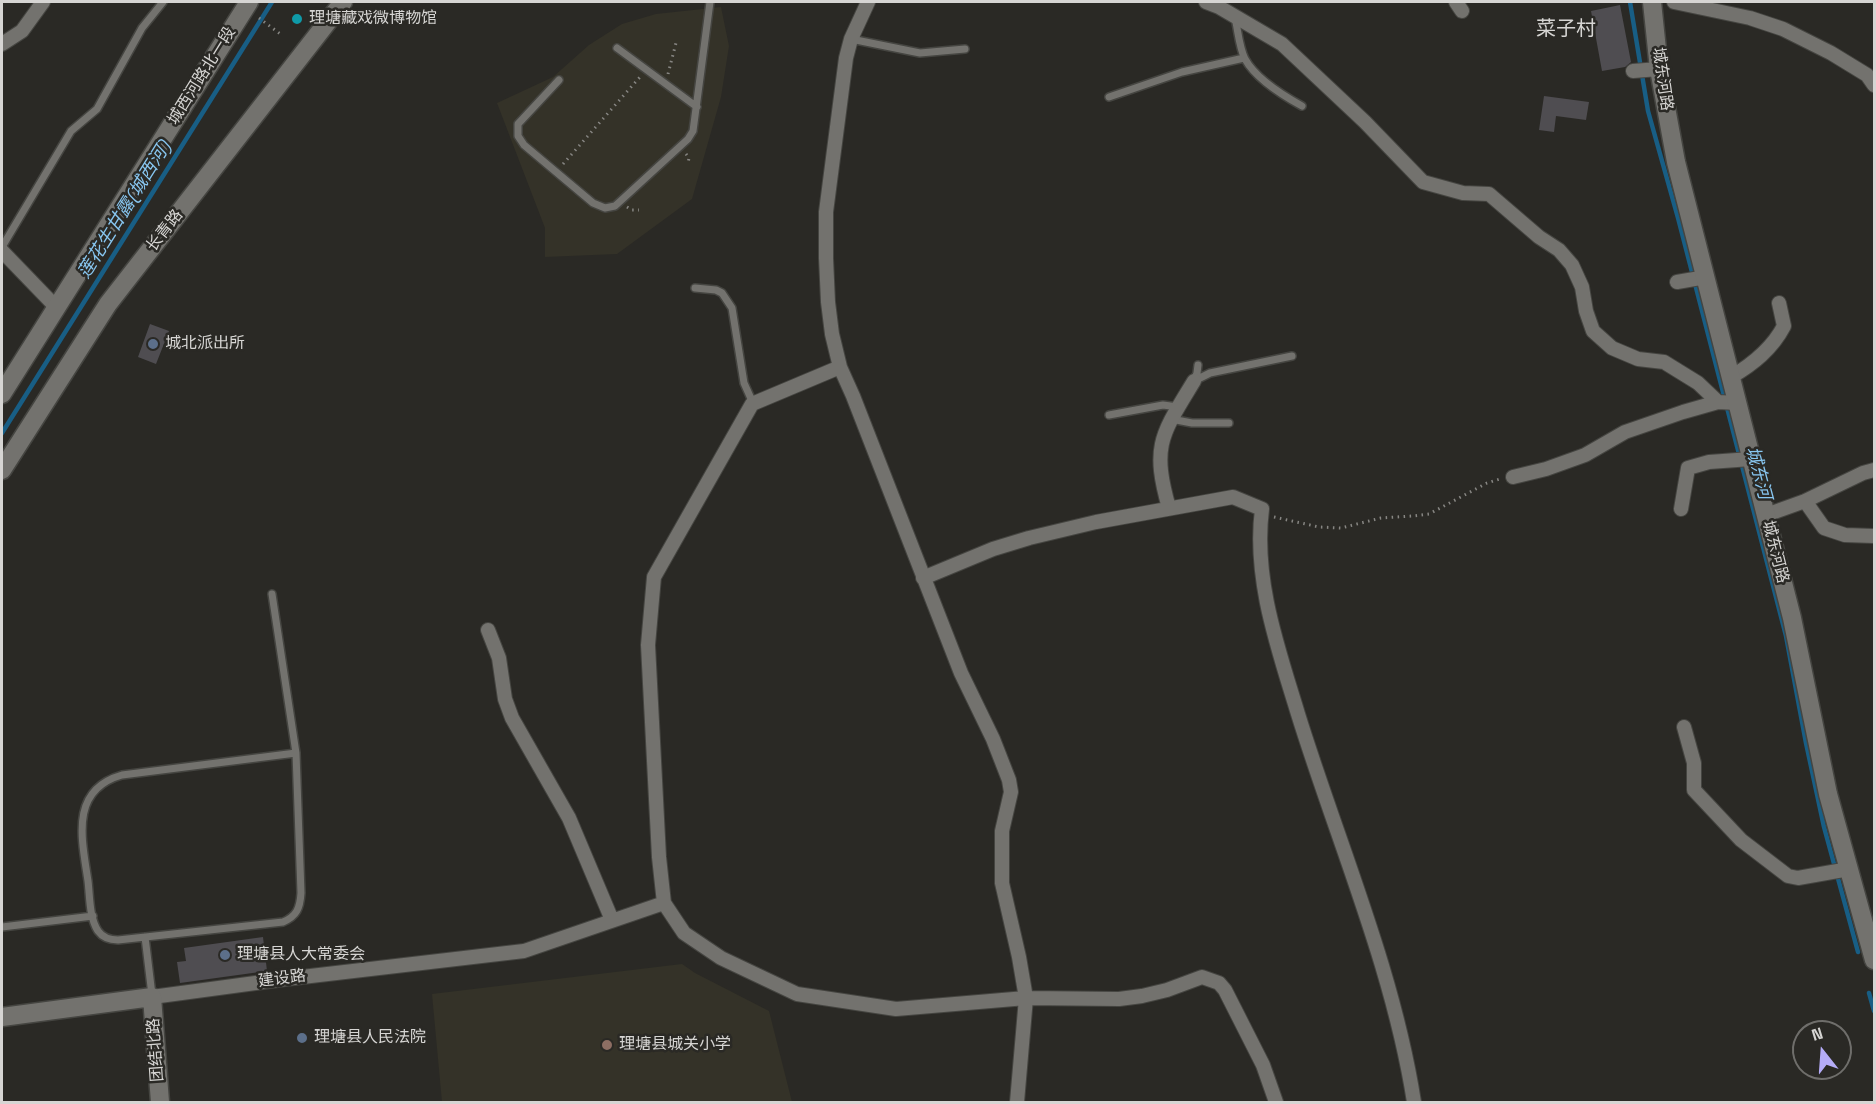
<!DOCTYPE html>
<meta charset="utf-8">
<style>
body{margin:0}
#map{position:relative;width:1876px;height:1104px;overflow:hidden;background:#2a2925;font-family:"Space Grotesk",sans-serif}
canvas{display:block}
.frame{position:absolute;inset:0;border:3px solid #d6d5d3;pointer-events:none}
.north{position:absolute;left:1792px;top:1020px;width:60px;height:60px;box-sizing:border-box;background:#2a2925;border:2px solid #6f6e6b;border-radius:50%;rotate:343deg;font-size:16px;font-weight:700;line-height:24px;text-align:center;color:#d6d5d3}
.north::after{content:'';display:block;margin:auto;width:21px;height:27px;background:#b5acf8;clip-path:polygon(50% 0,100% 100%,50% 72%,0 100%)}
</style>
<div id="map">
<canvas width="1876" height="1104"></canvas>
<div class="frame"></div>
<div class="north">N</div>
</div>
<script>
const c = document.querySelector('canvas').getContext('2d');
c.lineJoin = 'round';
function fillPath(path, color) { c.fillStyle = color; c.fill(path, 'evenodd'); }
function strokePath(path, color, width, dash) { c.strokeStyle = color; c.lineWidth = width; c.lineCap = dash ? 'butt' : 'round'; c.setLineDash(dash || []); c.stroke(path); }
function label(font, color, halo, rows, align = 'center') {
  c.font = font + ' "Space Grotesk","Noto Sans SC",sans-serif'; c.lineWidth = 5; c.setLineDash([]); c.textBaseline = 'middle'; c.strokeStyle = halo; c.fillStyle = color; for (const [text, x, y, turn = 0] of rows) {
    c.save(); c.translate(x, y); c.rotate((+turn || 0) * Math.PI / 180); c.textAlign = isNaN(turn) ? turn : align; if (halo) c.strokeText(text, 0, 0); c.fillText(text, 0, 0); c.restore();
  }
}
const built = new Path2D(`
 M721,7L729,46L721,97L692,199L617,254L545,257V228L497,103L553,77L589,45L622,24L656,14Z
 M682,964L695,973L769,1011L792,1102H442L432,994Z`);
const stream = new Path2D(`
 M1630,2L1648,111L1678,218L1786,636L1806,743L1824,827L1858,952
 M2,433L272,2
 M1869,993L1874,1011`);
const building = new Path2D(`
 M1620,5L1631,62L1625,67L1602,71L1591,11Z
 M1544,96L1589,102L1586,120L1556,116L1554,132L1539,130Z
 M150,324L169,331L156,364L138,357Z
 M263,937L267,971L180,983L177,962L186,961L184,948Z`);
const path = new Path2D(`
 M259,18L283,36
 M668,74L676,43
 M686,154L689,158L688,163
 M563,164L640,77
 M627,207L632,210H639
 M1274,517L1319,527L1341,528L1381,518L1413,516L1429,514L1487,483L1500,479`);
const lane = new Path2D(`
 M1235,18C1238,30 1239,47 1245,59C1256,79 1282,95 1302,106
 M851,39L920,53L965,49
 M617,48L697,107
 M559,80L518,124V136L524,145L593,203L605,208L615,206L688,139L693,131L710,2
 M1109,97L1182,72L1244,58
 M2,247L71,131L97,109L142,28L163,2
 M695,288L716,290L722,293L732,308L744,383L753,403
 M1194,381L1210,373L1292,356
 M1194,381L1197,373L1198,365
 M1109,415L1163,405L1178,407
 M1171,419L1192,423H1229
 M272,594L296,753L301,893C300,908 297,916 283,922L118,940C110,940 103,938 98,931C89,917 90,897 88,881C82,840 69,790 122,775L296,753
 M2,927L93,916
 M145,937L152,995`);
const street = new Path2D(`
 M868,2L851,39L846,58L826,212V258L828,302L832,334L840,367L853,396L961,673L993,739L1009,780L1011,792L1002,831V883L1019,957L1026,998L1017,1102
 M1206,2L1219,7L1282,44L1365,122L1423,182L1463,193L1489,194L1539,237L1559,250L1572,265L1582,287L1586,311L1593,331L1612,348L1638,359L1664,362L1698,383L1718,402
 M1456,2L1462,11
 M1674,2L1750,18L1783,29L1831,53L1867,75L1874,85
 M2,44L22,31L43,2
 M1633,71L1659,69
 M2,251L56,307
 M1677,282L1706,277
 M840,367L752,404L654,577L648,645L659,857L664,903L684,933L721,958L797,994L896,1009L1026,998L1119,999L1142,996L1167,990L1202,977L1219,983L1225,990L1263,1065L1276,1102
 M1731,377C1753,364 1772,349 1784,326L1779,303
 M1513,477L1546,469L1585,455L1625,432L1683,412L1718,402L1737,403
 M1805,501L1824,528L1845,535L1874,536
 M1169,508C1151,445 1162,434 1194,381
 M1681,509L1688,468L1709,462L1751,459
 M1766,515L1805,501L1863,473L1874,470
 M923,578L993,549L1029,538L1096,522L1233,497L1262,509C1253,579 1278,648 1298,714C1338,843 1393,968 1414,1102
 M488,630L499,658L505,699L512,718L569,818L612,920
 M1684,727L1694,763V790L1741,840L1788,876L1798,878L1849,869
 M152,997L285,979L524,951L664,903`);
const secondary = new Path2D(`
 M1652,2L1659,69L1676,162L1792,618L1828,794L1874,960
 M2,394L249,2
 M2,470L108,304L343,2
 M2,1017L152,997L160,1102`);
const markers = [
 [297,19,6,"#0f9aa8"],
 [153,344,6,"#5c6f8a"],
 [225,955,6,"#5c6f8a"],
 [302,1038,6,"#5c6f8a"],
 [607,1045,6,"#8d6e63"]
];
const poiNames = [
 ["理塘藏戏微博物馆",309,19],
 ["城北派出所",165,344],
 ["理塘县人大常委会",237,955],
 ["理塘县人民法院",314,1038],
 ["理塘县城关小学",619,1045]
];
const streetNames = [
 ["城西河路北一段",202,76,-58],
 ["城东河路",1662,79,82],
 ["长青路",165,231,-52],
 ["城东河路",1775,552,76],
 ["建设路",282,979,-7],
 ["团结北路",156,1050,-94]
];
const waterNames = [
 ["莲花生甘露(城西河)",125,210,-58],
 ["城东河",1758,473,75]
];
const quarterNames = [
 ["菜子村",1566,30]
];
fillPath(built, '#343228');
strokePath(stream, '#185e85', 4.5);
fillPath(building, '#4f4d51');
strokePath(lane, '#454541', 10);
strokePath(street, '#454541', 16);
strokePath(secondary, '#454541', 21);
strokePath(path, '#878683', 3, [1.5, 4.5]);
strokePath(lane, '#73726e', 7);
strokePath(street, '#73726e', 14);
strokePath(secondary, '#73726e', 18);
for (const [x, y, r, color] of markers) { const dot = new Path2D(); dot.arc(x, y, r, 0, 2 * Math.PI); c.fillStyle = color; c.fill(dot); strokePath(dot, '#2a2925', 2); }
label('16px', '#d6d5d3', '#2a2925', poiNames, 'left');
label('16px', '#d6d5d3', '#2a2925', streetNames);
label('italic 18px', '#88c6f0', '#2a2925', waterNames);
label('20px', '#d6d5d3', '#2a2925', quarterNames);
</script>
